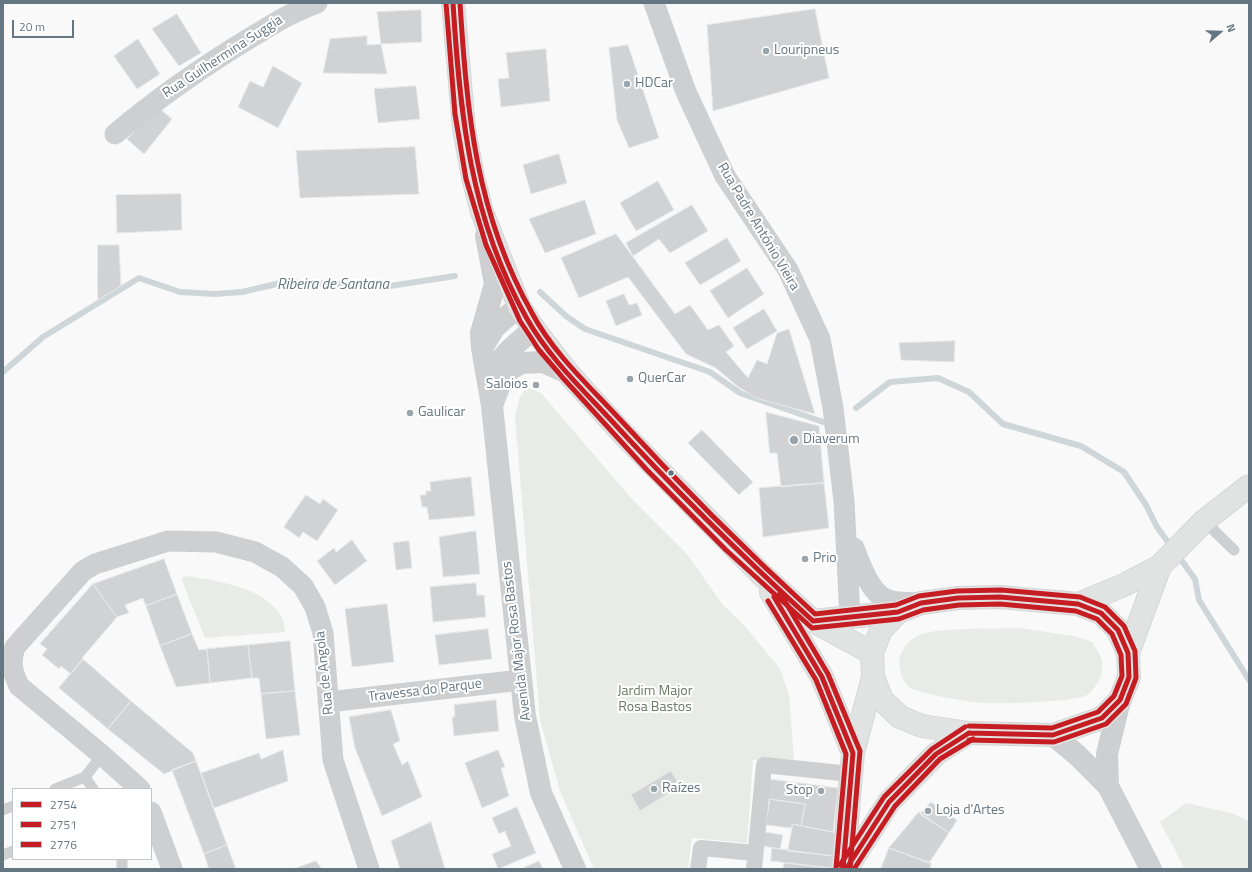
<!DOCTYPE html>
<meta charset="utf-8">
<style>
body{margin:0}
#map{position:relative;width:1252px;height:872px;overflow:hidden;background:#f9f9f9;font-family:"Titillium Web",sans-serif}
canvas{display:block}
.frame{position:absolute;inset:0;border:4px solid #657683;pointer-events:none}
.legend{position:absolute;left:12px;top:788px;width:140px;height:72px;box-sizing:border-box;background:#fff;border:1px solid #c1c8cd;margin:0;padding:5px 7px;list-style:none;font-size:12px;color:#657683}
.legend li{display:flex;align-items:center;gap:8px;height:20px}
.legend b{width:20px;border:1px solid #c1c8cd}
.north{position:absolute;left:1200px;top:12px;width:40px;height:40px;-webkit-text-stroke:3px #fff;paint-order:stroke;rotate:70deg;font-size:11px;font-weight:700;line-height:16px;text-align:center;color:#657683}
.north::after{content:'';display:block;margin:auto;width:14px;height:18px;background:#657683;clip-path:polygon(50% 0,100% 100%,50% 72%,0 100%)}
.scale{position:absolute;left:12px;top:20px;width:62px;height:18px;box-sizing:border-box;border:2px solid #657683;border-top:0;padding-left:5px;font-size:12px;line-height:14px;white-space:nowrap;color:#657683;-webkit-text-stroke:3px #fff;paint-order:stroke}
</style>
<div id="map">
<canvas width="1252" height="872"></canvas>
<div class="frame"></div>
<ul class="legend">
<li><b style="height:5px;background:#c61d23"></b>2754</li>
<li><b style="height:5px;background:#c61d23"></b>2751</li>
<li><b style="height:5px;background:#c61d23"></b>2776</li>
</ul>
<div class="north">N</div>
<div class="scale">20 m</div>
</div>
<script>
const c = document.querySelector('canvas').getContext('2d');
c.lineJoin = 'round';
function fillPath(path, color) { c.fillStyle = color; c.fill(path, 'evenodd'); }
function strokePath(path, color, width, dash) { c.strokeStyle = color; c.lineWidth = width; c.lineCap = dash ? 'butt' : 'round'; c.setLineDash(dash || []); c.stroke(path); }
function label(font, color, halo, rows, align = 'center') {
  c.font = font + ' "Titillium Web",sans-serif'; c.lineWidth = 4; c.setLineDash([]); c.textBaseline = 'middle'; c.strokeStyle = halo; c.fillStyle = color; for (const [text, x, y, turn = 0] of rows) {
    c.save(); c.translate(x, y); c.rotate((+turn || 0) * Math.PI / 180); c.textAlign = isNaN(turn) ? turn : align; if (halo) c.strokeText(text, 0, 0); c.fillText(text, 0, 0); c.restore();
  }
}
const green = new Path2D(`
 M526,387L541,393L632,499L686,553L723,605L744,625L780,669L789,695L794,759L753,760L747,843L692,838L688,869H594L560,791L540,720L515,417L519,399Z
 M188,576C220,582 263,586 282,617C284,621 284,627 285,632L205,638L181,578Z
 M1020,628L1074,636L1092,642C1102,656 1106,665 1099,681C1096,685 1092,692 1087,695C1076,702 1001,704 984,703C970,702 918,694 908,686C901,680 898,665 900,657C902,649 909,640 917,636C933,627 998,629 1020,628Z
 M1186,803L1235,814L1249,822V869H1185L1160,822Z`);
const stream = new Path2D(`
 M540,292L566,316L585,329L710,372L740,393L826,423
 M3,372L43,337L139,278L180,292L215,294L242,292L285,282L390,286L455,276
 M856,408L890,382L938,378L969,392L1003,424L1081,446L1124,472L1146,505L1157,527L1195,579L1199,600L1249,680`);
const building = new Path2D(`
 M815,9L829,78L713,111L707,25Z
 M421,10L422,42L381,44L377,12Z
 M177,14L201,53L179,66L152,29Z
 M367,36V45L381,44L387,74L323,73L330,39Z
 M138,39L160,74L137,89L114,56Z
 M628,45L659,138L629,148L617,120L609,48Z
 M546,49L550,101L501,107L498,79L509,78L506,53Z
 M273,66L302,83L278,128L238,107L250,81L263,87Z
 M416,86L420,119L378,123L374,89Z
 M159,108L172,119L144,154L127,139Z
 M415,147L419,194L300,198L296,151Z
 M559,154L567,183L531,194L523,165Z
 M658,181L674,210L636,231L620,203Z
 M181,194L182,230L117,233L116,195Z
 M585,200L596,234L545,253L529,219Z
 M692,205L708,231L670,253L659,239L633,256L626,243Z
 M616,234L675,314L690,305L708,330L719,325L734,346L726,352L748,378L757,360L767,364L777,333L789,329L815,414L756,398L737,386L716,368L686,354L628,277L579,298L561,258Z
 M727,238L741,261L700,285L685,263Z
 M98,245H119L121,286L98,300Z
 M747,268L764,294L728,318L710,291Z
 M624,294L629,305L637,303L642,315L616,326L606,301Z
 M764,309L777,331L747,349L733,328Z
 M955,341L954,362L901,360L899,343Z
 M766,412L819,426L824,483L781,487L777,453H770Z
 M702,430L753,482L739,495L688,443Z
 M471,477L475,516L429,520L427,507H422L420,495H426V491H431L430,482Z
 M824,483L829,528L763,537L759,488Z
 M306,495L320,504L323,499L338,510L317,541L303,532L299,538L284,527Z
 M476,531L480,574L443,577L439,537Z
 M352,540L367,561L335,585L317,561L334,548L336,552Z
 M409,541L412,568L396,570L393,543Z
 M164,559L177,594L146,606L143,598L125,605L129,613L117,617L93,584Z
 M476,583L477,595H484L486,617L433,622L430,587Z
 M93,584L117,617L82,658L83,659L71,674L61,666L59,669L42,655L47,649L40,644Z
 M177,594L192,634L160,646L146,606Z
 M387,604L394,662L352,667L345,609Z
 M488,629L492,659L439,665L435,635Z
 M192,634L199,650L207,649L210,683L176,687L160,646Z
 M290,641L295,691L261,694L259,678H252L248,645Z
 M248,645L252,678L210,683L207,649Z
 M83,659L131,701L108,729L59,688Z
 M295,691L300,735L266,739L261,694Z
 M496,700L499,731L454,736L452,717H455L454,705Z
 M131,701L193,753L196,761L164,774L108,729Z
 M391,710L400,741L393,744L402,765L408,761L422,797L382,816L355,748L349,717Z
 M283,750L288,781L214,808L201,773L259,753L261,759Z
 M498,750L505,767L501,768L509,796L482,808L465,763Z
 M196,761L227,845L204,854L172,770Z
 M671,771L680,786L640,811L631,795Z
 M769,779L838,788L833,832L801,826L805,804L767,799Z
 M770,799L805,804L801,826L793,824L791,828L766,825Z
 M931,802L957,820L949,833L920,814Z
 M517,807L536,853L498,869L492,854L511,846L505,831L499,834L492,818Z
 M919,812L949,833L929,863L889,848Z
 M431,822L445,869H400L391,841Z
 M793,824L837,833L834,856L788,851Z
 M765,832L783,835L780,849L763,846Z
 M227,845L236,869H209L204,854Z
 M772,848L834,856L832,868L771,861Z
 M889,848L931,863L930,869H881Z
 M316,861L322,869H293Z
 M539,861L543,869H521Z
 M784,863L832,868L783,869Z`);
const service = new Path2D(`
 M1204,521L1234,550
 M85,777L93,789
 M55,789L85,777L102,755
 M3,810L13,806
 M3,855L13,851
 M122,859V869`);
const pedestrian = new Path2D(`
 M698,869L701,848L755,853
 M754,869L764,765L851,774`);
const minor = new Path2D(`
 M654,3L686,92L725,176L788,270L820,339L833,408L844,501L850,617
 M115,134C159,97 205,65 255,35C275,23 294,11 317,3
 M854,548C861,565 871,598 892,601C901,603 911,602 920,603
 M328,702L521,680
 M140,789L102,755L19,686C12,671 10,662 15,647L83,571L95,564L168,541L216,542L255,552L282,567L303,586L315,607L323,633L333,760L369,869
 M151,812L172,869`);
const tertiary = new Path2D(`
 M486,236L495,284L481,333L482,348L492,406L525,716L541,793L575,869
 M482,348L495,327L519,306
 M493,379C494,359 520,341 534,329
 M492,406L504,373L521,363L543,362L568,373
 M1053,735L1077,755L1108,786L1151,869
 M1108,786L1107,754L1120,700`);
const primary = new Path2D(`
 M453,3L464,129L473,177L482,212L519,306L534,329L568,373L623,434L761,574L813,621L872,653
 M771,592L822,677L853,753
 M1000,597L1078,604L1101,613L1118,630L1128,653L1129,677L1120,700L1102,718L1053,735L969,733L922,726L900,717L882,700L873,677L872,653L881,630L898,612L921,603L958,598Z
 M1078,604L1124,585L1160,566L1204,521L1249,486
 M813,621L898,612
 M1128,653L1160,566
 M843,869L853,753L873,677
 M846,869L889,802L936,754L969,733`);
const bus1 = new Path2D(`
 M453,3C460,114 470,217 526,317C547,355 580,387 609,418C674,489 742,556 813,621L898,612L921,603L958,598L1000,597L1078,604L1101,613L1118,630L1128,653L1129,677L1120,700L1102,718L1053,735L969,733
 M774,597L822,677L853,753L843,869
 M846,869L889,802L936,754L969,733`);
const bus2 = new Path2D(`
 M446,3L455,114L466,179L486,245L520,321L539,350L563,378L647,470L726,550L812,628L899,619L923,610L959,605L1000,604L1076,611L1097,619L1112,634L1121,655L1122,676L1114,696L1098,712L1052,728L969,726
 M768,601L816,680L846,754L836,868
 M854,869L895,806L940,759L973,739`);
const bus3 = new Path2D(`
 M460,3C467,113 476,214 532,313C552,351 585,382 614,413C678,483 745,550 815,614L896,605L919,596L957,591L1001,590L1080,597L1105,607L1124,626L1135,651L1136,678L1126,704L1106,724L1054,742L969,740
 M780,593L828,674L860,751L850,869
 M840,865L884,797L932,749L965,727`);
const markers = [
 [766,51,4,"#99a4ac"],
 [627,84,4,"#99a4ac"],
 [630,379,4,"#99a4ac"],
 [536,385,4,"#99a4ac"],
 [410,413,4,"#99a4ac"],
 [794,440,5,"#99a4ac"],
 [671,473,3.5,"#657683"],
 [805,559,4,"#99a4ac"],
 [654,789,4,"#99a4ac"],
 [821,791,4,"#99a4ac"],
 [928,811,4,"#99a4ac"]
];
const poiNames = [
 ["Louripneus",774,51],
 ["HDCar",635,84],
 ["QuerCar",638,379],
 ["Saloios",528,385,"right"],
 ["Gaulicar",418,413],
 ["Diaverum",803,440],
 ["Prio",813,559],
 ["Raízes",662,789],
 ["Stop",813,791,"right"],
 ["Loja d'Artes",936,811]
];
const streetNames = [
 ["Rua Guilhermina Suggia",223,57,-33],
 ["Rua Padre António Vieira",758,227,59],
 ["Avenida Major Rosa Bastos",517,641,-97],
 ["Rua de Angola",325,673,-96],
 ["Travessa do Parque",425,691,-7]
];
const parkNames = [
 ["Jardim Major",655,692],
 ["Rosa Bastos",655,708]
];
const waterNames = [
 ["Ribeira de Santana",333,285]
];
fillPath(green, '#e8ebe6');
strokePath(stream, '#ced6d9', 6);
fillPath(building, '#d0d2d3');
strokePath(building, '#e8e8e8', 1);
strokePath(primary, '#d5d6d7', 24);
strokePath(service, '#cecfd0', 11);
strokePath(pedestrian, '#cecfd0', 16);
strokePath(minor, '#cecfd0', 21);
strokePath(tertiary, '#cecfd0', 22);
strokePath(primary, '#e1e2e2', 22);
strokePath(bus1, '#c61d23', 5);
strokePath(bus2, '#c61d23', 5);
strokePath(bus3, '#c61d23', 5);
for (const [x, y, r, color] of markers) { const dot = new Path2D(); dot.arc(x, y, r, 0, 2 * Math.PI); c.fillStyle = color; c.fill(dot); strokePath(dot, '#fff', 1.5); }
label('14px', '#657683', '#fff', poiNames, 'left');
label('14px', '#657683', '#fff', streetNames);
label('14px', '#687a64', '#fff', parkNames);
label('italic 15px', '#60757c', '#fff', waterNames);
</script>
